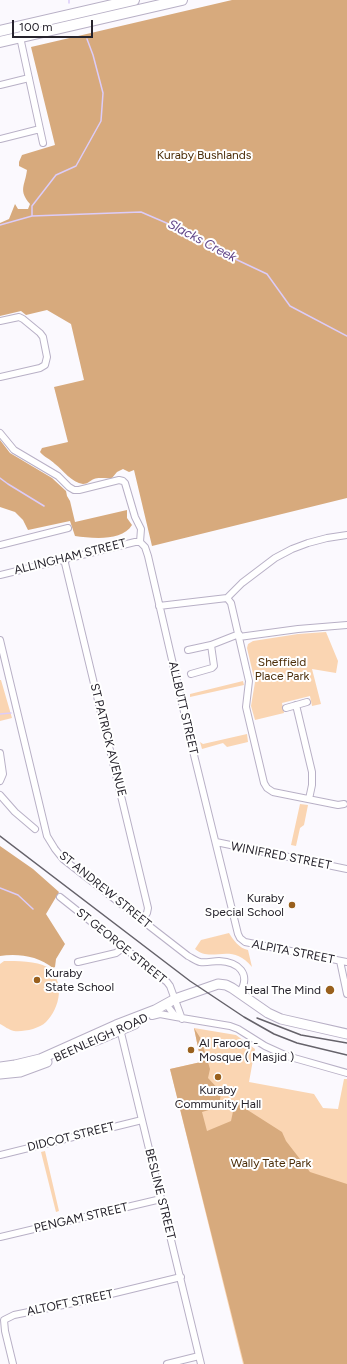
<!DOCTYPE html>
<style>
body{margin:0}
#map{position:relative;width:347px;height:1364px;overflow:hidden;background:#fbf9fe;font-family:Figtree,sans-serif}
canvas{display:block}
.scale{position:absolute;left:12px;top:20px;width:81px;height:18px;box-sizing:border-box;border:2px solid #26232c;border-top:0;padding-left:5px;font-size:12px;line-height:14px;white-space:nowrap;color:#26232c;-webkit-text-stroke:3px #fff;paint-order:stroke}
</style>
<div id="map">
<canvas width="347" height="1364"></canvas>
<div class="scale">100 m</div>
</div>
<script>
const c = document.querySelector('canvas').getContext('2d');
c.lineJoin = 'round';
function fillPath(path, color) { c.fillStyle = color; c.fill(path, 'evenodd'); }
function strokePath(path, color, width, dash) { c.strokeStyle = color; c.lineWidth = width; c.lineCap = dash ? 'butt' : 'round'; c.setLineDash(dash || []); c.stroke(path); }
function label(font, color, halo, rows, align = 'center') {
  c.font = font + ' Figtree,sans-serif'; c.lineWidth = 4; c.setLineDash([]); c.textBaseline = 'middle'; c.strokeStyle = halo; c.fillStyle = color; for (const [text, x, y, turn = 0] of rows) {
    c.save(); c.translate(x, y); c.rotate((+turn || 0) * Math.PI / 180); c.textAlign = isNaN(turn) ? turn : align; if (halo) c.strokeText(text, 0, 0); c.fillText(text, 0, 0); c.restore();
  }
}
const green = new Path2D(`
 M326,632L338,661L336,673L312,669L321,704L312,706L310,696L282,703L284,713L255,720L251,706L255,682L247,648L248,644L253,641L298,634Z
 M0,680H1L12,718L0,721Z
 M243,681L244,685L190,697V694Z
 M247,734L248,742L227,747L223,743L202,749L200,742L203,744Z
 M300,804L308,805L304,825L300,828L296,846L291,845Z
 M229,933C234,941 239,948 248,950L252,967C231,941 212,964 195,949L201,940Z
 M4,961C16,961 37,961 47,967C66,981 60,1008 46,1022C39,1029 23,1032 14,1031C9,1030 4,1026 0,1024V964Z
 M194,1028L236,1035L255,1049L249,1082L314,1094L323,1108L338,1109L344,1079H347V1364H243L170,1069L201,1062Z
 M45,1151L59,1211L56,1212L41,1152Z`);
const forest = new Path2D(`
 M232,0H347V498L152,546L134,470L129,472L123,469L117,472L112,478C106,479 99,477 94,479C89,481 88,484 83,484C72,483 63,470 55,464C50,459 44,457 40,452L42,448L68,442L54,387L84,380L71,324L47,310L26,315L21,311L0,316V223L9,219L15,204L18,209H28L30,204C18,190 25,186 27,170L19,166V162L22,155L55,145L31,47Z
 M0,440L10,453L52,478L66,491L67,496L70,501L75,522L127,510V518L132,525C122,542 91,538 75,536L70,521L28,530L23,520L15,512L0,507Z
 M0,846L33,869L59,892L46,914L65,944L56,959L55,967L53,968C39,956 17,953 0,956Z
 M194,1028L201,1039L210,1069L208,1078L221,1092L219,1107L202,1112L207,1131L231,1121L235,1102L282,1132L286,1141L310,1172L347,1184V1364H244L170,1069L201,1062Z`);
const stream = new Path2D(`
 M69,3V0
 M32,216L141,212L185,231L233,258L267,274L290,306L347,336
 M0,225L32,216V206L56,175L76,166L101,121L103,93L93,55L87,39
 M0,478L8,484L44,506
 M0,714L11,713
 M0,888L18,895L33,909`);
const street = new Path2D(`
 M20,37L43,143
 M0,85L29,78
 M0,139L40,129
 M0,321L19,317L23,319L40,333L43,337L47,357L45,365L40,368L0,377
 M0,433L14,450L58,476L69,487L74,490H79L119,480L123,481L125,483L135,517L141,529L140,542L145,547L148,556L194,755L238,934L240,938L245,942L347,962
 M0,545L68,528
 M64,559L148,908L147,913L142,920
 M0,575L135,542H140
 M227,598L231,603L249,681L246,707L264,783L267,788L273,792L338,805L344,804
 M159,606L227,598L242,583L275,558L292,549L308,543L327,538L347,535
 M239,637L298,629L347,625
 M0,640L47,836L55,849L63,859L188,956C192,958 196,961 200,962C206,963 213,961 219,961C239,962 251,974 240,992
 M188,650L211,645
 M191,674L212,668L214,666L211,645L239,634
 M296,705L312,772V785L309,799
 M286,708L307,702
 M0,753L3,774L0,781
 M0,795L15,812L35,829
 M216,842L347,869
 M60,897L167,982L170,986L182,1019
 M340,961L347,994
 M78,962L116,953L124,947
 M169,1008L176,1017L230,1026L238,1029L265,1046L287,1056L347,1073
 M152,1016L160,1014L176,1017
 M118,1028L121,1033L201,1364
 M0,1155L142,1120
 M0,1237L161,1199
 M13,1364L5,1331L4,1320L14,1315L78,1302L181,1277
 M167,1364L199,1356`);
const secondary = new Path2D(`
 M95,1041L135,1024
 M0,1067L15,1065L40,1059L116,1025L155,1010L175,999L218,984L226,985L232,988L268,1013L281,1019L347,1034
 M0,1074L20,1072L47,1062`);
const primary = new Path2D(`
 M0,31L134,0
 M0,42L182,0`);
const rail = new Path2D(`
 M0,836L190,981L244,1017L274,1034L297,1043L347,1055
 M257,1018L301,1035L347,1043`);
const markers = [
 [292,905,4,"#99601d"],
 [37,980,4,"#99601d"],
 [330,990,5,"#99601d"],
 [191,1050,4,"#99601d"],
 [218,1077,4,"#99601d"]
];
const parkNames = [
 ["Kuraby Bushlands",204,155],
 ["Sheffield",282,662],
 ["Place Park",282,676],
 ["Wally Tate Park",271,1163]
];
const streetNames = [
 ["ALLINGHAM STREET",70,557,-14],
 ["ALLBUTT STREET",183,708,77],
 ["ST PATRICK AVENUE",108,740,76],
 ["WINIFRED STREET",281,856,11],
 ["ST ANDREW STREET",105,890,39],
 ["ST GEORGE STREET",121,946,39],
 ["ALPITA STREET",293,952,11],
 ["BEENLEIGH ROAD",101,1038,-24],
 ["DIDCOT STREET",71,1137,-14],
 ["BESLINE STREET",160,1194,76],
 ["PENGAM STREET",81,1218,-13],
 ["ALTOFT STREET",70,1303,-12]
];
const poiNames = [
 ["Kuraby",284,898],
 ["Special School",284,912],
 ["Kuraby",45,973,"left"],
 ["State School",45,987,"left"],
 ["Heal The Mind",321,990],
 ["Al Farooq -",199,1043,"left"],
 ["Mosque ( Masjid )",199,1057,"left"],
 ["Kuraby",218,1090,"center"],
 ["Community Hall",218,1104,"center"]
];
const waterNames = [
 ["Slacks Creek",202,241,28]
];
fillPath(green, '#fad5b2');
fillPath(forest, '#d7aa7d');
strokePath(stream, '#dcccf9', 1.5);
strokePath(street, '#b8b0c6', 8);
strokePath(secondary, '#b8b0c6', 11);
strokePath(primary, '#b8b0c6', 12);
strokePath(street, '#fff', 6);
strokePath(secondary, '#fff', 9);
strokePath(primary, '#fff', 10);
strokePath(rail, '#65626a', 1.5);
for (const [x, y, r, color] of markers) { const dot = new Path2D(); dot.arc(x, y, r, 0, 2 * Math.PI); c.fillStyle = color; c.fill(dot); strokePath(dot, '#fff', 1.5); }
label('12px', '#4b2d08', '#fff', parkNames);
label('12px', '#26232c', '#fff', streetNames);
label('12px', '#26232c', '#fff', poiNames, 'right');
label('italic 13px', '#614588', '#fff', waterNames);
</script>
